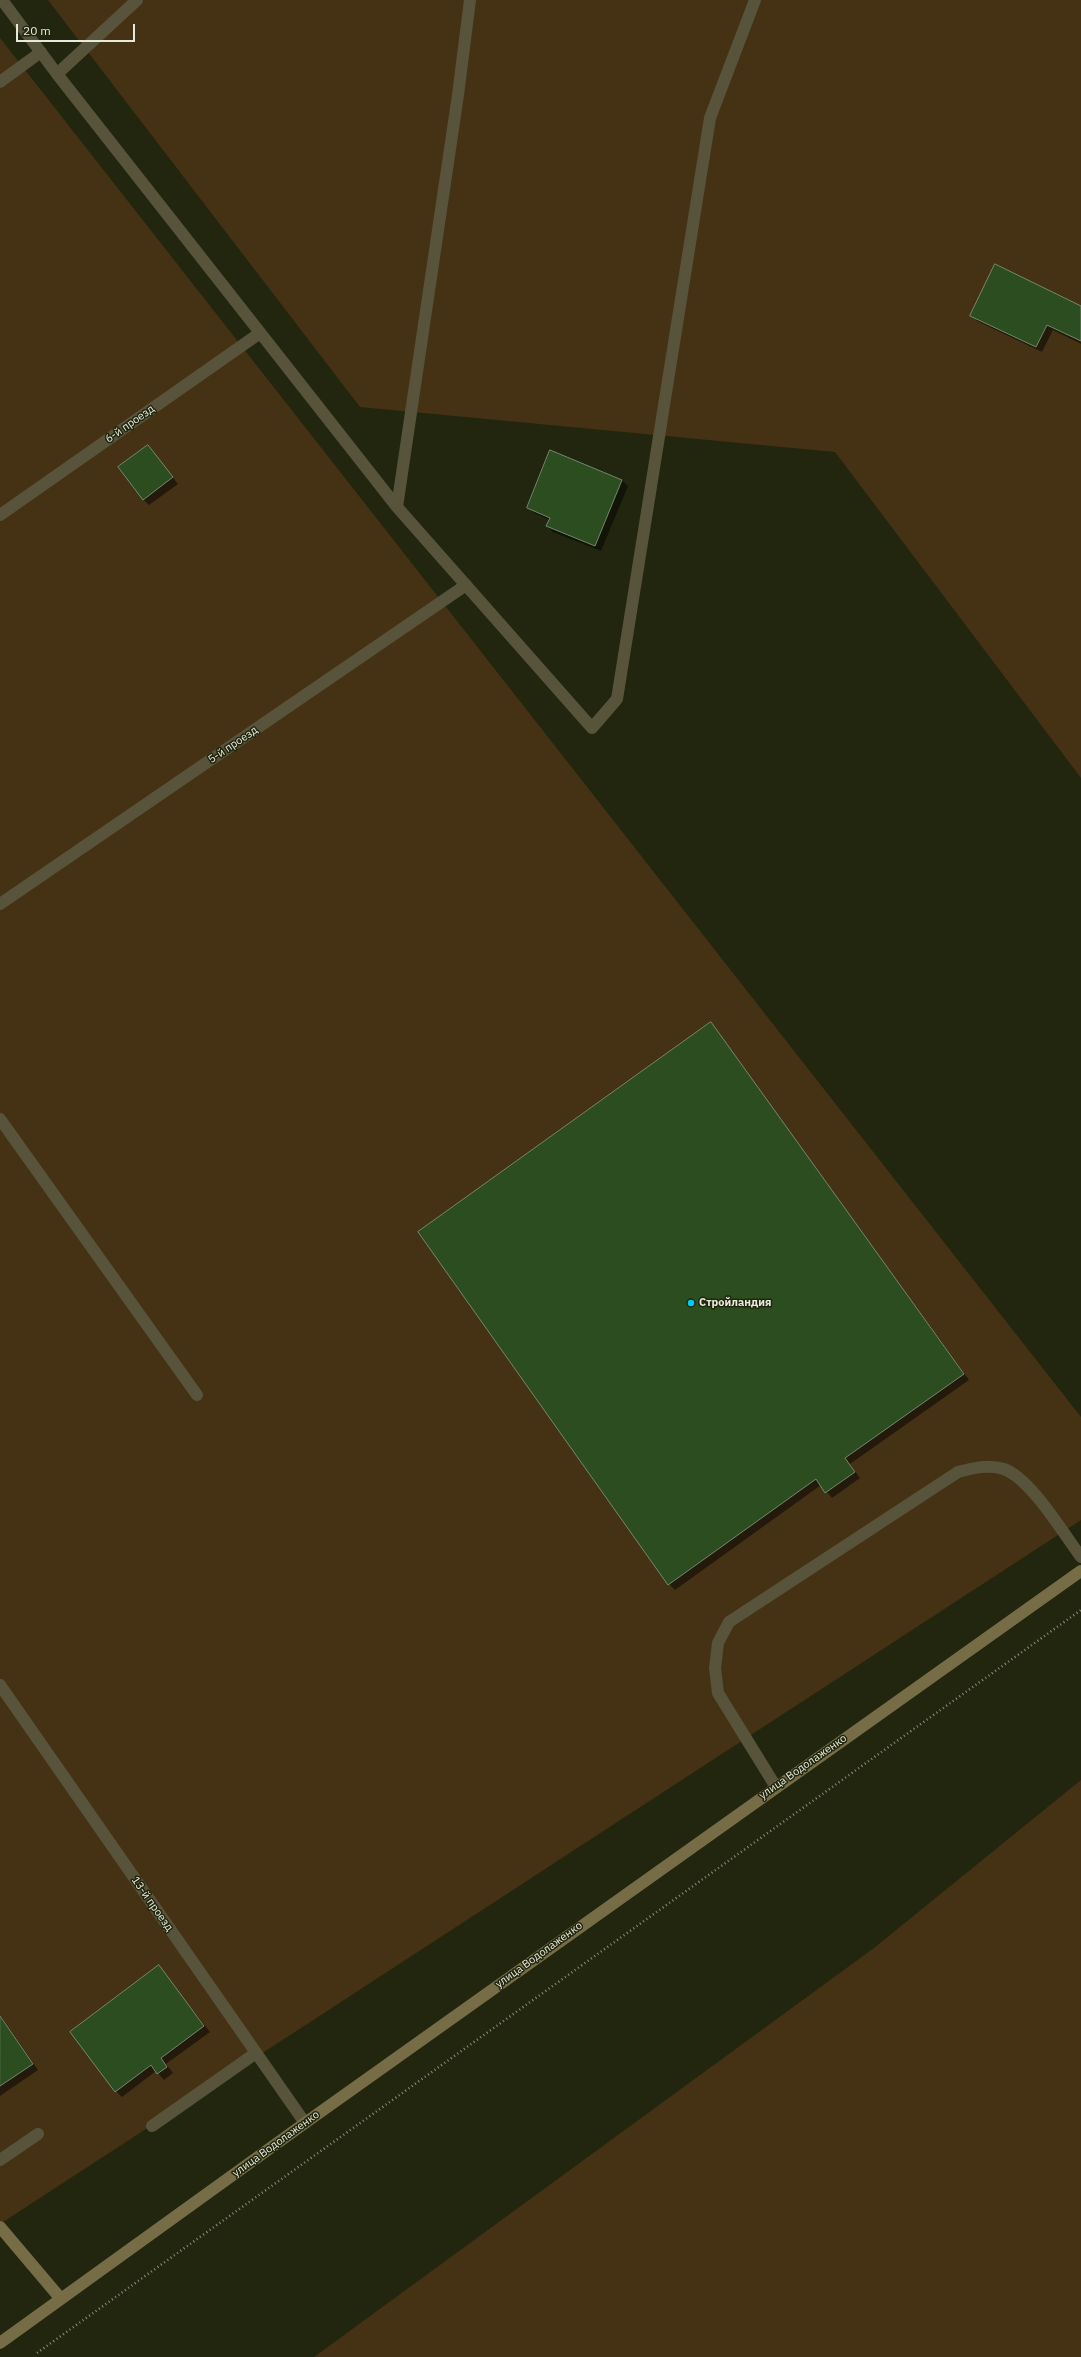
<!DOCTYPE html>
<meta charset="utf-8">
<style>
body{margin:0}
#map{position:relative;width:1081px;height:2357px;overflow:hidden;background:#22260e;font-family:"IBM Plex Sans",sans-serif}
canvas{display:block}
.scale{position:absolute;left:16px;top:24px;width:119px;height:18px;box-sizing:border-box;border:2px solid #e6eadb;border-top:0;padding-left:5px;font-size:12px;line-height:14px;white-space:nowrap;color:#e6eadb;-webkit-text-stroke:3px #22260e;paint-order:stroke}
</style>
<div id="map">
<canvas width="1081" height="2357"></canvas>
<div class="scale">20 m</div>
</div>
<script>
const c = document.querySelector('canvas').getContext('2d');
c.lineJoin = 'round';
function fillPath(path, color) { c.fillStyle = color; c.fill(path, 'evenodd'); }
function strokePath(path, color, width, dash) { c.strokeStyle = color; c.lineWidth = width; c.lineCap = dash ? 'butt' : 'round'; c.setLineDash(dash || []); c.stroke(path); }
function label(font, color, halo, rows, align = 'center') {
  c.font = font + ' "IBM Plex Sans",sans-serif'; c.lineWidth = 3; c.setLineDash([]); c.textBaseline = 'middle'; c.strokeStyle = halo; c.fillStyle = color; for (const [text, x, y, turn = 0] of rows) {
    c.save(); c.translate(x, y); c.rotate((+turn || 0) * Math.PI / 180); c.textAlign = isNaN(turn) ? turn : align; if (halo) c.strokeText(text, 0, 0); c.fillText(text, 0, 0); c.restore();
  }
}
const green = new Path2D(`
 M48,0H1081V778L835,452L360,407Z
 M0,38L1081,1417V1520L0,2224Z
 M1081,1780V2357H314L874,1948Z`);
const shadow = new Path2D(`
 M1081,307V344L1053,330L1042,352L977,321L972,315Z
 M148,446L178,484L149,505L143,499Z
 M622,480L628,486L601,551L553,532L547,526L550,520L534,513L528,507Z
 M711,1024L969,1380L850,1464L860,1478L832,1498L821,1485L675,1590L669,1584Z
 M159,1967L210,2032L166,2064L173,2073L164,2080L156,2071L122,2097L116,2091Z
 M0,2015L38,2070L0,2096Z`);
const building = new Path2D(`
 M995,264L1081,306V341L1047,325L1036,347L970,316Z
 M148,445L173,477L143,500L118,467Z
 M550,450L622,480L595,546L546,526L550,518L527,508Z
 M711,1022L964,1374L845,1458L855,1472L825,1493L816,1479L668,1585L418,1232Z
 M159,1965L204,2026L161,2058L167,2067L157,2074L151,2065L115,2092L70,2032Z
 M0,2016L33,2064L0,2086Z`);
const path = new Path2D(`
 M37,2353L1081,1610`);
const lane = new Path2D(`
 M137,0L57,74L397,507L458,95L470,0
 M397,507L592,728L617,699L710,118L755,0
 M776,1787L718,1693L715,1668L718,1643L729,1622L958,1472C973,1468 989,1464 1004,1469C1031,1479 1063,1533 1081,1557
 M152,2126L256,2053
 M0,2160L38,2134`);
const street = new Path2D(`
 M2,0L57,74
 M0,82L41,52
 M0,515L260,333
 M0,904L466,585
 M0,1119L197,1395
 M0,1685L305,2123`);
const secondary = new Path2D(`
 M0,2227L61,2299
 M0,2343L305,2123L1081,1571`);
const markers = [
 [691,1303,4,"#00cbf8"]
];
const streetNames = [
 ["6-й проезд",130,424,-35],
 ["5-й проезд",233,745,-34],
 ["улица Водолаженко",803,1767,-35],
 ["13-й проезд",152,1904,55],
 ["улица Водолаженко",539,1955,-36],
 ["улица Водолаженко",276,2144,-36]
];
const poiNames = [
 ["Стройландия",699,1303]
];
fillPath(green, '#453215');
fillPath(shadow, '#0007');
fillPath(building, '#2b4d1f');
strokePath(building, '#75876f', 1);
strokePath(path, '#8b8f7c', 2.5, [1, 3]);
strokePath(lane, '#58533b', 12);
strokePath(street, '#58533b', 12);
strokePath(secondary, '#766d47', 12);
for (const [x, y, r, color] of markers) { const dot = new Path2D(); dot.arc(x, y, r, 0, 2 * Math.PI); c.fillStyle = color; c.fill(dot); strokePath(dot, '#22260e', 1.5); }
label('11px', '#e6eadb', '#22260e', streetNames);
label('bold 11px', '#e6eadb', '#22260e', poiNames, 'left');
</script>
